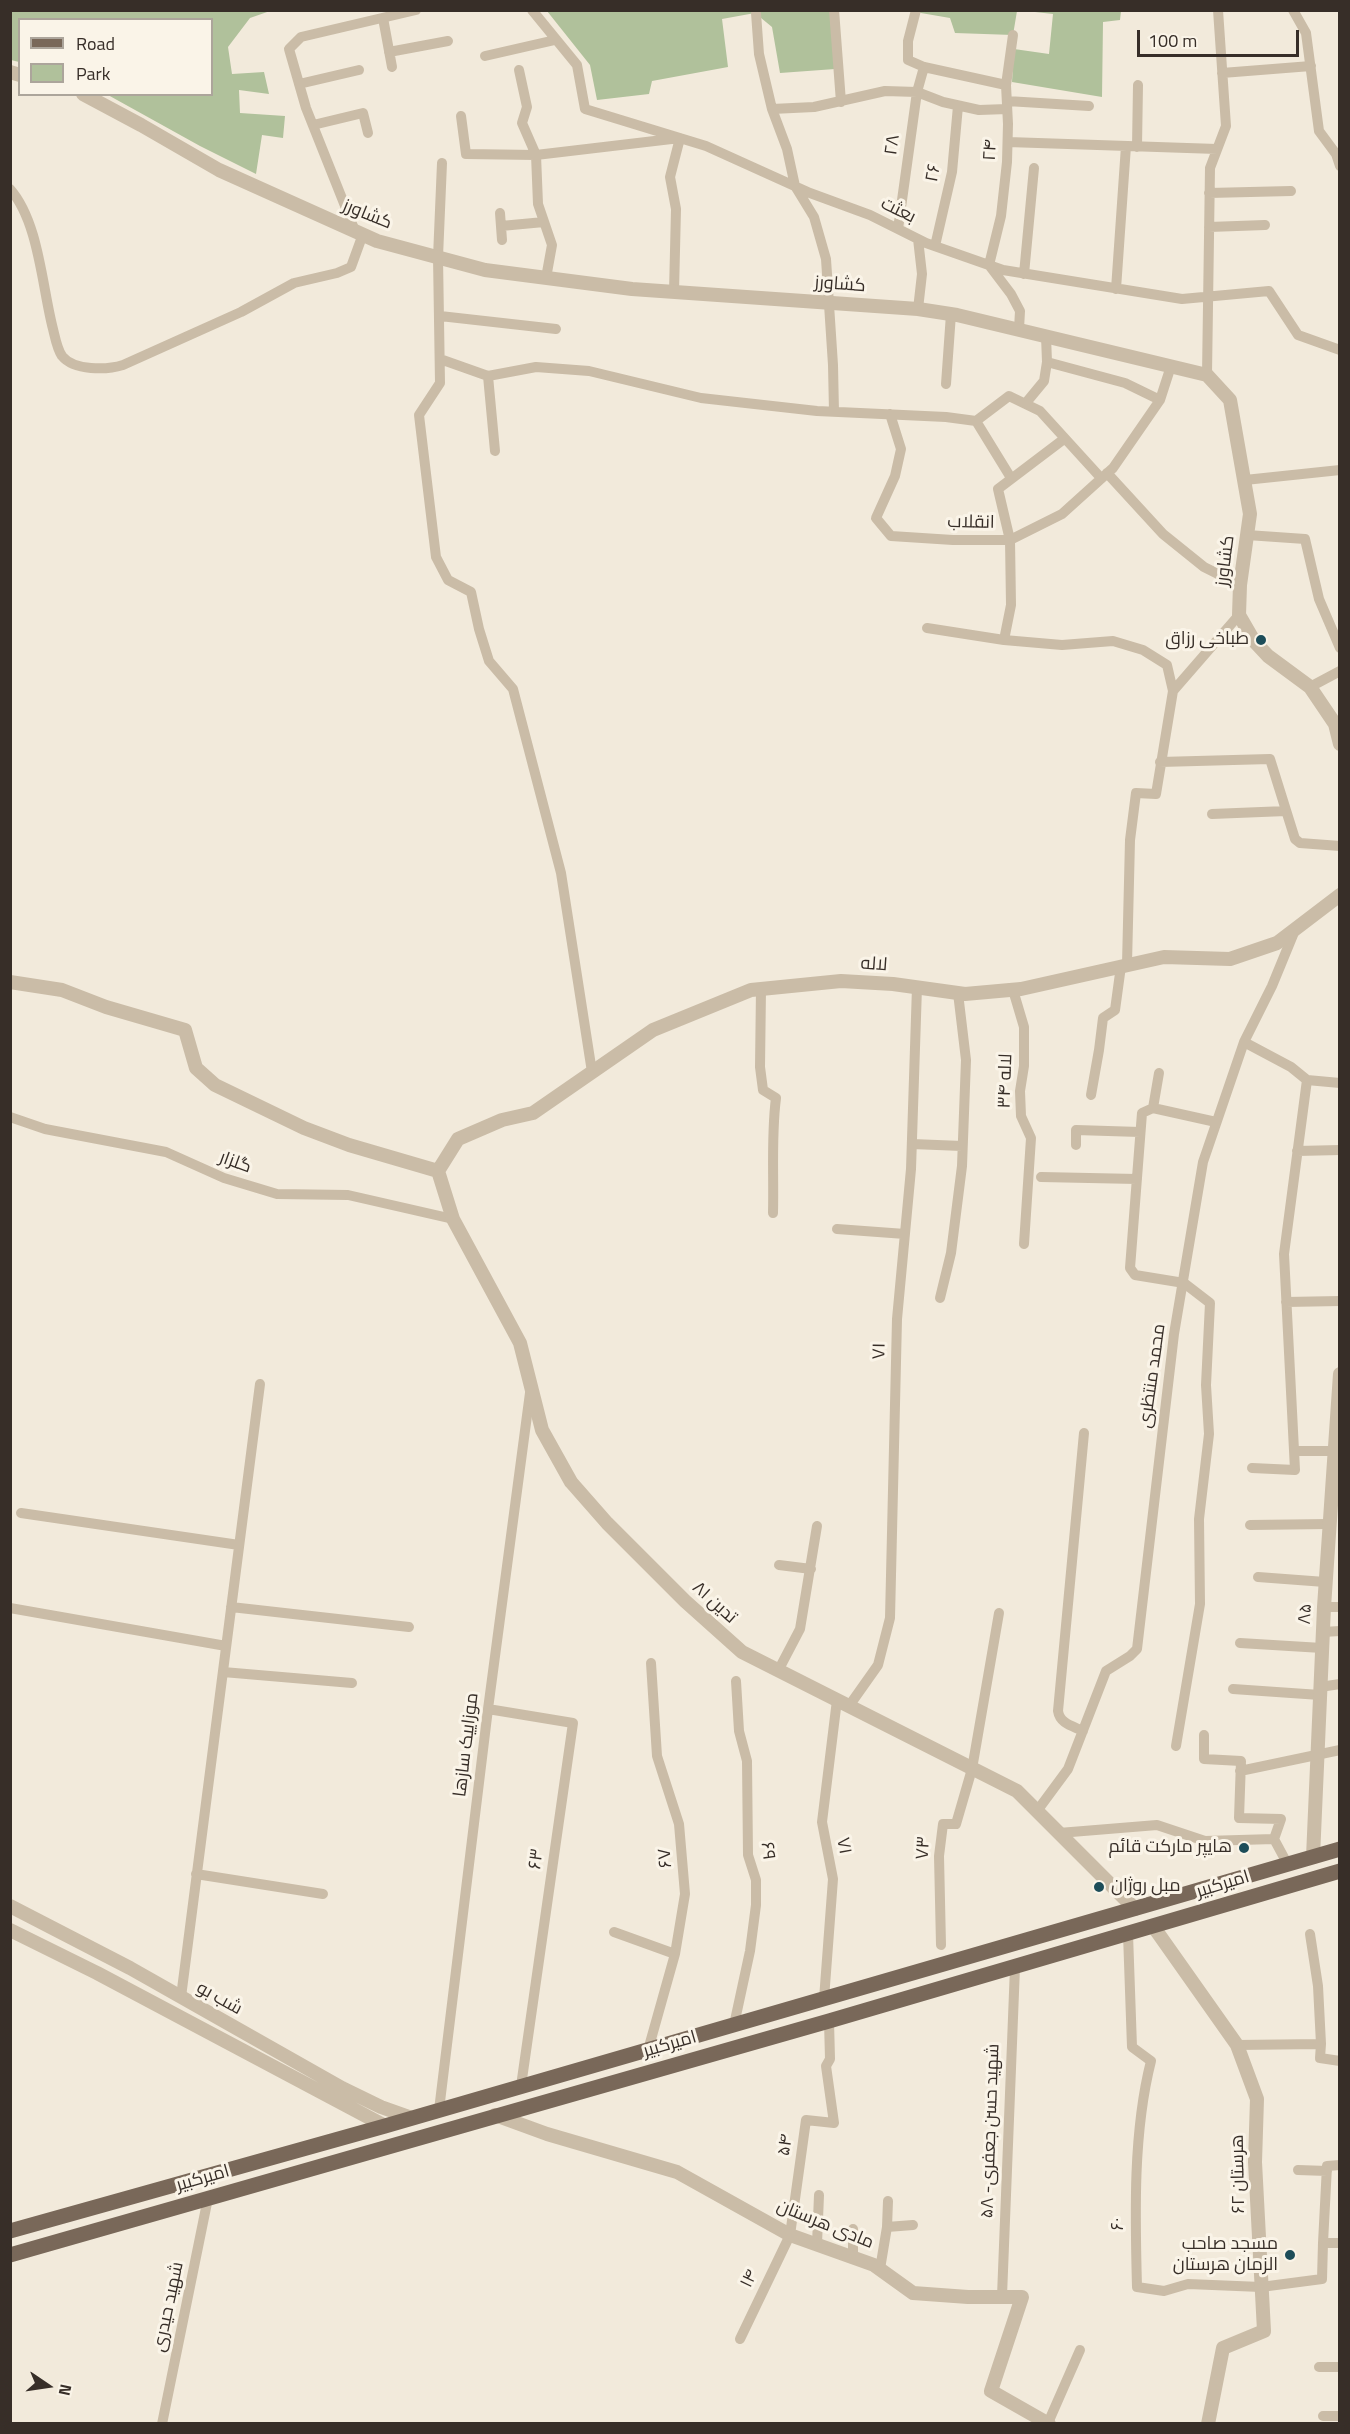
<!DOCTYPE html>
<meta charset="utf-8">
<style>
body{margin:0}
#map{position:relative;width:1350px;height:2434px;overflow:hidden;background:#f2eadb;font-family:"Titillium Web",sans-serif}
canvas{display:block}
.frame{position:absolute;inset:0;border:12px solid #372e28;pointer-events:none}
.legend{position:absolute;left:18px;top:18px;width:195px;height:78px;box-sizing:border-box;background:#faf4e8;border:2px solid #aca59b;margin:0;padding:8px 10px;list-style:none;font-size:18px;color:#372e28}
.legend li{display:flex;align-items:center;gap:12px;height:30px}
.legend b{width:30px;border:2px solid #aca59b}
.north{position:absolute;left:18px;top:2356px;width:60px;height:60px;-webkit-text-stroke:4px #faf4e8;paint-order:stroke;rotate:103deg;font-size:16px;font-weight:700;line-height:24px;text-align:center;color:#372e28}
.north::after{content:'';display:block;margin:auto;width:21px;height:27px;background:#372e28;clip-path:polygon(50% 0,100% 100%,50% 72%,0 100%)}
.scale{position:absolute;left:1137px;top:30px;width:162px;height:27px;box-sizing:border-box;border:3px solid #372e28;border-top:0;padding-left:8px;font-size:18px;line-height:21px;white-space:nowrap;color:#372e28;-webkit-text-stroke:4px #faf4e8;paint-order:stroke}
</style>
<div id="map">
<canvas width="1350" height="2434"></canvas>
<div class="frame"></div>
<ul class="legend">
<li><b style="height:8px;background:#796859"></b>Road</li>
<li><b style="height:16px;background:#b0c19b"></b>Park</li>
</ul>
<div class="north">N</div>
<div class="scale">100 m</div>
</div>
<script>
const c = document.querySelector('canvas').getContext('2d');
c.lineJoin = 'round';
function fillPath(path, color) { c.fillStyle = color; c.fill(path, 'evenodd'); }
function strokePath(path, color, width, dash) { c.strokeStyle = color; c.lineWidth = width; c.lineCap = dash ? 'butt' : 'round'; c.setLineDash(dash || []); c.stroke(path); }
function label(font, color, halo, rows, align = 'center') {
  c.font = font + ' "Titillium Web",Cairo,sans-serif'; c.lineWidth = 6; c.setLineDash([]); c.textBaseline = 'middle'; c.strokeStyle = halo; c.fillStyle = color; for (const [text, x, y, turn = 0] of rows) {
    c.save(); c.translate(x, y); c.rotate((+turn || 0) * Math.PI / 180); c.textAlign = isNaN(turn) ? turn : align; if (halo) c.strokeText(text, 0, 0); c.fillText(text, 0, 0); c.restore();
  }
}
const green = new Path2D(`
 M10,11H270L250,18L228,47L232,74L264,72L269,94L239,90L240,113L285,116L283,138L262,135L256,174L200,146L108,95L212,94V20H20L19,62L11,60Z
 M547,11H834L835,69L780,73L772,27L755,13L722,19L728,67L652,81L649,94L597,100L590,65Z
 M874,11H1017L1013,35L955,33L950,18L915,12Z
 M1026,11H1121L1120,20L1103,22L1102,97L1012,82L1014,49L1049,54L1053,14Z`);
const minor = new Path2D(`
 M532,10L577,65L585,109L706,146L810,193L870,215L926,243L1003,270L1182,299L1269,291L1298,335L1340,350
 M834,10L841,102
 M916,10L908,41V60L924,67L1006,85
 M1293,10L1306,33L1319,131L1336,154L1340,166
 M756,13L759,54L772,109L787,149L795,186L814,217L826,259L833,365L834,412
 M383,18L392,67
 M1013,35L1006,85L1008,124L1007,162L1001,216L989,265L1011,294L1020,311L1019,329
 M389,52L448,41
 M485,56L555,40
 M519,70L527,107L522,123L536,155L538,204L552,245L546,278
 M1222,73L1311,66
 M299,84L359,70
 M1007,101L1089,106
 M772,109L814,107L885,91L917,92L943,102L979,110L1007,109
 M461,116L466,154L536,155L680,138L670,177L676,209L674,292
 M313,125L363,113L368,133
 M1008,142L1217,149
 M1137,147L1138,85
 M442,163L438,257L440,383L419,415L436,557L448,580L471,592L479,629L489,661L513,689L561,873L592,1072
 M10,189C39,222 42,287 53,329C55,337 57,349 62,356C74,371 107,370 123,365L241,312L294,283L337,273L351,267L363,234
 M1209,193L1291,191
 M500,213L502,240
 M501,226L544,222
 M1209,227L1265,225
 M898,229L917,92L924,67
 M355,231L306,108L289,49L301,37L416,10
 M918,239L922,274L918,309
 M935,246L952,172L958,106
 M1024,274L1034,168
 M1116,289L1126,146
 M440,316L556,329
 M440,359L488,376L536,367L589,371L701,398L817,411L946,417L976,421L1009,396L1040,411L1101,478
 M1047,362L1125,383L1160,400
 M1207,375L1210,168L1226,126L1218,10
 M488,376L495,451
 M946,384L951,314
 M1025,404L1044,381L1047,362L1046,336
 M890,414L901,449L895,476L876,518L891,536L953,540H1010L1062,514L1113,468L1160,400L1171,366
 M976,421L1011,478
 M1107,473L1163,534L1204,567L1240,585
 M1245,480L1340,470
 M1247,535L1305,539L1319,599L1340,648
 M927,628L1004,640L1062,645L1113,641L1143,650L1167,665L1173,691L1156,794L1136,793L1130,840L1127,964
 M1004,640L1011,605L1010,540L998,489L1064,439
 M1310,687L1340,671
 M1173,691L1239,615
 M1160,762L1270,759L1295,839L1300,843L1340,846
 M1212,814L1286,811
 M761,989L760,1067L763,1090L776,1098C771,1136 774,1174 773,1213
 M1013,990L1024,1027V1066L1020,1091L1021,1116L1031,1138L1024,1244
 M1244,1042L1291,1067L1307,1080L1340,1083
 M1159,1073L1153,1108L1142,1113L1130,1268L1135,1275L1184,1283L1210,1303L1206,1385L1209,1434L1199,1519L1200,1604L1176,1746
 M1091,1095L1099,1050L1103,1018L1115,1010L1121,966
 M1153,1108L1216,1122
 M10,1117L45,1129L166,1152L224,1178L277,1194L348,1195L453,1219
 M912,1144L962,1146
 M1076,1145V1130L1140,1132
 M1297,1151L1340,1150
 M1041,1177L1137,1179
 M837,1229L905,1234
 M940,1298L951,1253L962,1166L966,1060L958,993
 M1286,1302L1340,1301
 M1294,1451H1334
 M1252,1468L1295,1470L1284,1254L1307,1080
 M21,1513L239,1545
 M1250,1525L1329,1524
 M779,1565L811,1569
 M1258,1577L1325,1582
 M231,1607L409,1627
 M1324,1607H1340
 M10,1608L226,1646
 M1323,1632L1340,1631
 M1240,1643L1322,1648
 M778,1671L800,1629L817,1526
 M223,1672L352,1683
 M1320,1687L1340,1684
 M1233,1689L1320,1695
 M849,1706L878,1665L890,1618L897,1319L911,1169L917,987
 M488,1709L573,1723L521,2086
 M1083,1731C1073,1726 1060,1724 1058,1711L1084,1433
 M1204,1735V1759L1241,1761L1239,1818L1281,1819L1274,1839
 M1240,1771L1340,1750
 M1037,1811L1068,1769L1106,1671L1130,1656L1137,1649L1174,1334L1203,1162L1244,1042L1272,986L1295,930
 M1059,1833L1157,1825L1205,1841L1274,1839L1288,1865
 M196,1874L323,1894
 M614,1932L675,1954
 M1128,1934L1132,2047L1151,2061C1133,2132 1135,2214 1137,2287L1164,2291L1188,2284L1261,2287L1322,2279L1323,2243H1340
 M1310,1934L1318,1986L1321,2044
 M941,1945L939,1856L943,1824H956L972,1769L999,1613
 M181,1997L260,1384
 M824,1999L833,1879L822,1822L837,1700
 M734,2025L750,1951L756,1905V1880L748,1855L747,1761L739,1731L736,1681
 M1237,2045L1321,2044L1320,2058L1340,2061
 M648,2050L675,1954L685,1894L679,1824L657,1756L651,1663
 M439,2110L488,1709L530,1393
 M1298,2170L1327,2171
 M887,2227L913,2225
 M1323,2243L1327,2166L1340,2165
 M817,2244L819,2195
 M853,2257V2229
 M880,2269L887,2227L888,2201
 M1002,2296L1015,1967
 M740,2339L790,2235L806,2120L834,2123L826,2066L830,2059L829,2021
 M1319,2367H1340
 M1323,2416H1340
 M1048,2423L1080,2350
 M162,2424L208,2198`);
const tertiary = new Path2D(`
 M10,72L20,75
 M83,94L141,125L219,170L377,241L485,270L632,289L918,309L957,315L1207,375L1230,400L1250,514L1240,585L1239,615L1254,641L1268,656L1310,687L1335,724L1340,744
 M10,982L62,990L106,1007L185,1030L196,1068L215,1085L304,1128L349,1145L438,1171
 M438,1171L453,1219L520,1343L542,1430L571,1482L607,1523L685,1601L742,1652L1017,1791L1135,1909
 M438,1171L458,1139L502,1120L533,1113L653,1030L751,990L841,981L893,984L965,994L1021,989L1164,957L1230,959L1277,943L1340,895
 M1313,1857L1324,1607L1340,1374
 M10,1906L130,1968L342,2088L381,2107L412,2118
 M1153,1926L1237,2045L1257,2099L1255,2162L1264,2331L1223,2348L1208,2424
 M10,1930L97,1973L385,2126
 M495,2115L547,2134L677,2172L790,2235L874,2265L913,2293L968,2297H1022L991,2391L1049,2424`);
const primary = new Path2D(`
 M10,2231L385,2126L1340,1849
 M10,2255L829,2021L1340,1871`);
const markers = [
 [1261,640,6,"#1d4d59"],
 [1244,1848,6,"#1d4d59"],
 [1099,1887,6,"#1d4d59"],
 [1290,2255,6,"#1d4d59"]
];
const streetNames = [
 ["۲۸",893,145,-82],
 ["۲۴",991,150,-87],
 ["۲۶",934,173,-80],
 ["بعثت",898,211,26],
 ["کشاورز",367,215,22],
 ["کشاورز",840,285,4],
 ["انقلاب",971,523,1],
 ["کشاورز",1226,561,-83],
 ["لاله",874,965,4],
 ["لاله ۳۴",1006,1081,-88],
 ["گلزار",235,1163,20],
 ["۷۱",880,1351,-89],
 ["محمد منتظری",1153,1376,-82],
 ["تدین ۸۱",714,1603,42],
 ["۸۵",1306,1614,-87],
 ["موزاییک سازها",467,1745,-83],
 ["۷۱",843,1846,80],
 ["۷۳",924,1848,-86],
 ["۶۹",767,1851,82],
 ["۶۷",666,1858,-95],
 ["۶۳",537,1859,-82],
 ["امیرکبیر",1223,1885,-17],
 ["شب بو",219,1999,29],
 ["امیرکبیر",670,2045,-16],
 ["شهید حسن جعفری- ۵۸",991,2131,-88],
 ["۵۴",786,2145,-82],
 ["هرستان ۶۲",1239,2174,-91],
 ["امیرکبیر",203,2179,-16],
 ["۶۰",1119,2224,-90],
 ["مادی هرستان",825,2225,22],
 ["۱۴",750,2279,-64],
 ["شهيد حیدری",169,2307,-78]
];
const poiNames = [
 ["طباخی رزاق",1249,640],
 ["هایپر مارکت قائم",1232,1848],
 ["مبل روژان",1111,1887,"left"],
 ["مسجد صاحب",1278,2245],
 ["الزمان هرستان",1278,2266]
];
fillPath(green, '#b0c19b');
strokePath(minor, '#cabca7', 10);
strokePath(tertiary, '#cabca7', 14);
strokePath(primary, '#796859', 15);
for (const [x, y, r, color] of markers) { const dot = new Path2D(); dot.arc(x, y, r, 0, 2 * Math.PI); c.fillStyle = color; c.fill(dot); strokePath(dot, '#faf4e8', 2); }
label('18px', '#372e28', '#faf4e8', streetNames);
label('18px', '#372e28', '#faf4e8', poiNames, 'right');
</script>
